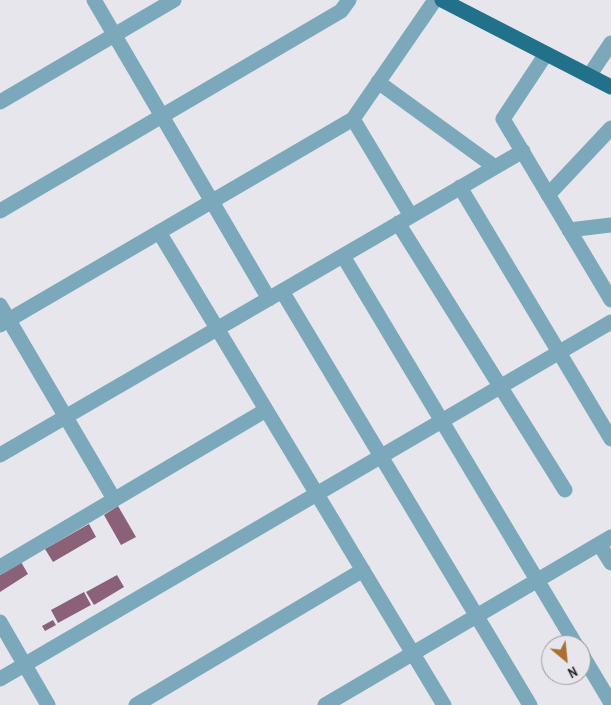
<!DOCTYPE html>
<style>
body{margin:0}
#map{position:relative;width:611px;height:705px;overflow:hidden;background:#e6e6ec;font-family:"Archivo Narrow",sans-serif}
canvas{display:block}
.north{position:absolute;left:541px;top:635px;width:50px;height:50px;box-sizing:border-box;background:#e6e6ec;border:1px solid #9a9a9e;border-radius:50%;rotate:152deg;font-size:14px;font-weight:700;line-height:20px;text-align:center;color:#272729}
.north::after{content:'';display:block;margin:auto;width:18px;height:22px;background:#ab6f31;clip-path:polygon(50% 0,100% 100%,50% 72%,0 100%)}
</style>
<div id="map">
<canvas width="611" height="705"></canvas>
<div class="north">N</div>
</div>
<script>
const c = document.querySelector('canvas').getContext('2d');
c.lineJoin = 'round';
function fillPath(path, color) { c.fillStyle = color; c.fill(path, 'evenodd'); }
function strokePath(path, color, width, dash) { c.strokeStyle = color; c.lineWidth = width; c.lineCap = dash ? 'butt' : 'round'; c.setLineDash(dash || []); c.stroke(path); }
const building = new Path2D(`
 M118,506L136,537L121,545L104,515Z
 M89,524L96,537L53,562L45,549Z
 M21,562L28,574L0,592V575Z
 M117,575L124,587L94,605L86,592Z
 M84,592L91,605L58,623L51,610Z
 M53,620L56,625L45,631L42,626Z`);
const minor = new Path2D(`
 M94,0L269,299
 M546,54L503,119L611,300
 M589,76L611,43
 M378,82L495,167
 M0,102L174,0
 M353,119L411,216
 M460,187L611,439
 M548,195L611,128
 M0,211L341,11L349,0
 M398,223L565,490
 M569,230L611,225
 M159,232L444,705
 M343,256L576,645
 M282,291L530,705
 M0,305L114,499
 M0,325L353,119L435,0
 M0,455L523,151
 M599,544L611,563
 M0,567L266,410
 M0,622L48,705
 M581,653L611,703
 M0,679L611,322
 M136,705L363,570
 M325,705L611,537`);
const major = new Path2D(`
 M442,0L611,87`);
fillPath(building, '#8b6177');
strokePath(minor, '#7ba9bb', 15);
strokePath(major, '#22718a', 15);
</script>
